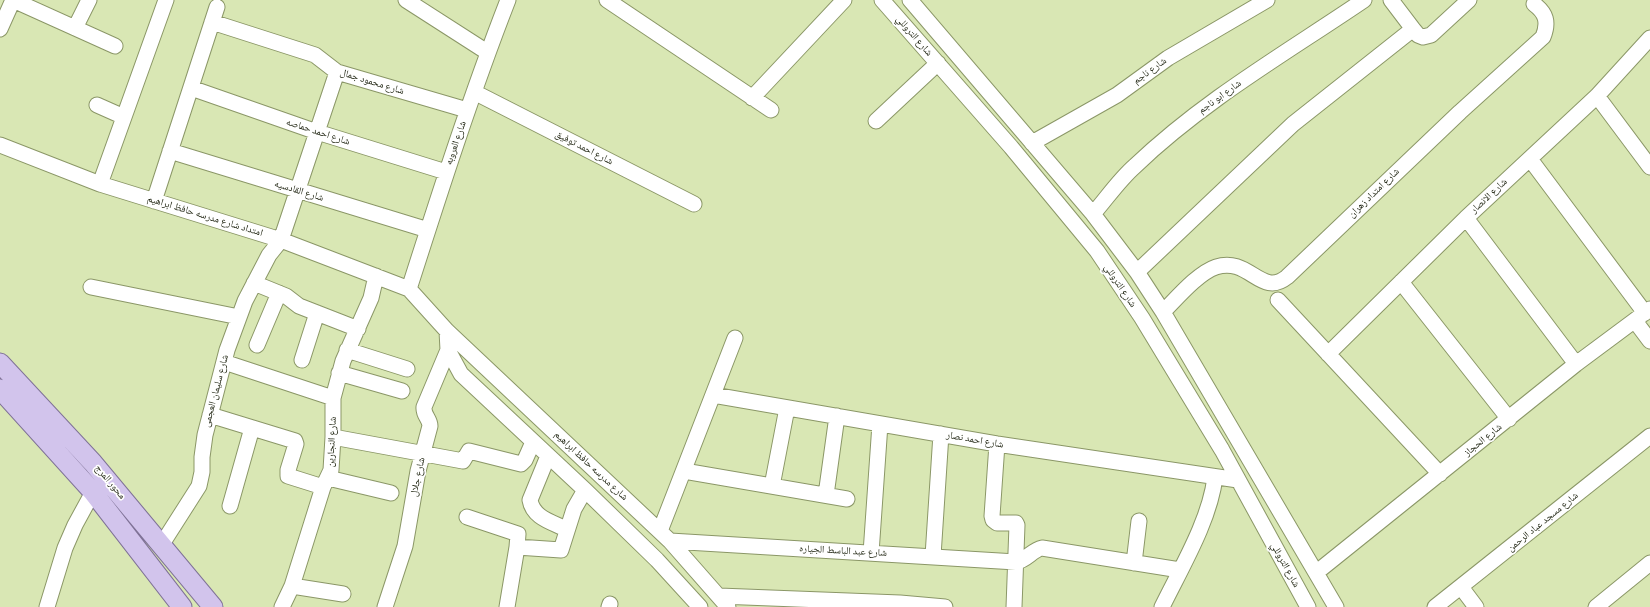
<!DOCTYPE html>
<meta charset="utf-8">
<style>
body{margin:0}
canvas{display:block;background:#d9e7b4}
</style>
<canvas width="1650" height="607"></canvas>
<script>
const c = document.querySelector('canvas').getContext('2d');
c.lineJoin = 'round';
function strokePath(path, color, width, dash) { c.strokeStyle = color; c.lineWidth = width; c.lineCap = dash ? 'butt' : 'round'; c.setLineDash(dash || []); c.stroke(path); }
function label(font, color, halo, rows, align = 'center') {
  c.font = font + ' Signika,"Noto Naskh Arabic",sans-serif'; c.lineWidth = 3.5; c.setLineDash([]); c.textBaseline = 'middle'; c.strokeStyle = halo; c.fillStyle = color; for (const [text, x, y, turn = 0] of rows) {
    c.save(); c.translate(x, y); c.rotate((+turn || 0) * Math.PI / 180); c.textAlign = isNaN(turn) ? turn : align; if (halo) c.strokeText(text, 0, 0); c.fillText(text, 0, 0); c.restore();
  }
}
const minor = new Path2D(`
 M13,0L115,46
 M406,0L487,52
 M607,0L771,110
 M882,0L1011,147L1097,251L1142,318L1222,450L1308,607
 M910,0L1093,214L1137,272L1163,312L1336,607
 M1391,0L1413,29L1418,35L1423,37L1431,35L1469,0
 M212,22L315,55L337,72L467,110
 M75,28L89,0
 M0,29L13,0
 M191,88L317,132L446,172
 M474,92L694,204
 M1597,96L1650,167
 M752,98L844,0
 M97,105L124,117
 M876,121L938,63
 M1032,143L1117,95L1168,58L1267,0
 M0,145L100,184L281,240L409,289L447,331L670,541L728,607
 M170,151L428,230
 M1530,159L1645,313
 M100,184L166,0
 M154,201L217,7
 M1093,214C1107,198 1119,180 1135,166C1204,100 1286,53 1364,0
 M1466,218L1576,364
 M1137,272L1293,124L1413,29
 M1401,282L1509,419
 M254,283L286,296L299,306L358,329
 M91,287L239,317
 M409,289C440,192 471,95 508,0
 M1278,300L1440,474
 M1163,312C1177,298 1198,273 1216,267C1249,256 1261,298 1287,277L1460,112L1543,37C1549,22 1546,13 1534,4
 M1635,321L1650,341
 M447,331L448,350L461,374L585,490L657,560L700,607
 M257,345L279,293
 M347,350L407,369
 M1328,354L1466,218L1597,96L1650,38
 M302,360L317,313
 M224,362L333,398
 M339,373L402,391
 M713,395L997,444L1238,480
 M210,415L295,441L296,444L288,470V476L323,487
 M333,437L463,461L469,451L521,464L525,460L533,442
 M997,444L992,516L993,520L997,523H1016L1017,525L1014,607
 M548,456L530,500C533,518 552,522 566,529
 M684,471L847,499
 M328,478L391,493
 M772,486L787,408
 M826,495L837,416
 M230,506L252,428
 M467,517L518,534L517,547L507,607
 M660,531L735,338
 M670,541L1016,562C1027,560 1032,550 1042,548L1180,570
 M162,544L199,486L202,472V457L205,435L227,350L245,301L269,255L281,240L337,72
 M517,547L561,550L574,509L585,490
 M871,553L880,424
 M933,556L941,434
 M1134,563L1139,521
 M1317,572L1576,364L1650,309
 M292,586L343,594
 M1461,587L1476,607
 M719,596L900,603L945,607
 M47,607L65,548L75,525L93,492
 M282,607L292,586L323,487L331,470L333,437V398L343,361L371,298L376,276
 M385,607L405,546L418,471L430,426C430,419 423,415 424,407L448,350
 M609,607L610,604
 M1162,607C1181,568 1210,520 1215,477
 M1435,607L1650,436
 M1596,607L1650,563`);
const major = new Path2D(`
 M0,363L93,463L213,607
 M0,389L93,492L182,607`);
const streetNames = [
 ["شارع التروللي",914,36,49],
 ["شارع ناجم",1150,71,-36],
 ["شارع محمود جمال",372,82,17],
 ["شارع ابو ناجم",1220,97,-36],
 ["شارع احمد حماصه",318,132,18],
 ["شارع العروبه",456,143,-71],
 ["شارع احمد توفيق",584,148,27],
 ["شارع القادسيه",299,191,17],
 ["شارع امتداد زهران",1374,193,-44],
 ["شارع الانصار",1489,196,-43],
 ["امتداد شارع مدرسه حافظ ابراهيم",205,216,17],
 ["شارع التروللي",1120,286,56],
 ["شارع سليمان العجمى",216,391,-75],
 ["شارع احمد نصار",975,440,10],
 ["شارع الحجاز",1483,440,-39],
 ["شارع النجارين",332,442,-87],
 ["شارع مدرسه حافظ ابراهيم",591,466,43],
 ["شارع جلال",418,477,-78],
 ["محور المرج",110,482,50],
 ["شارع مسجد عباد الرحمن",1543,522,-39],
 ["شارع عبد الباسط الجياره",843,551,3],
 ["شارع التروللي",1285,565,61]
];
strokePath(minor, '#8b9767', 17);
strokePath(major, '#7f7296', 21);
strokePath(minor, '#fff', 15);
strokePath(major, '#d2c4ec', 19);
label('10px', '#1c210e', '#fff', streetNames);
</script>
